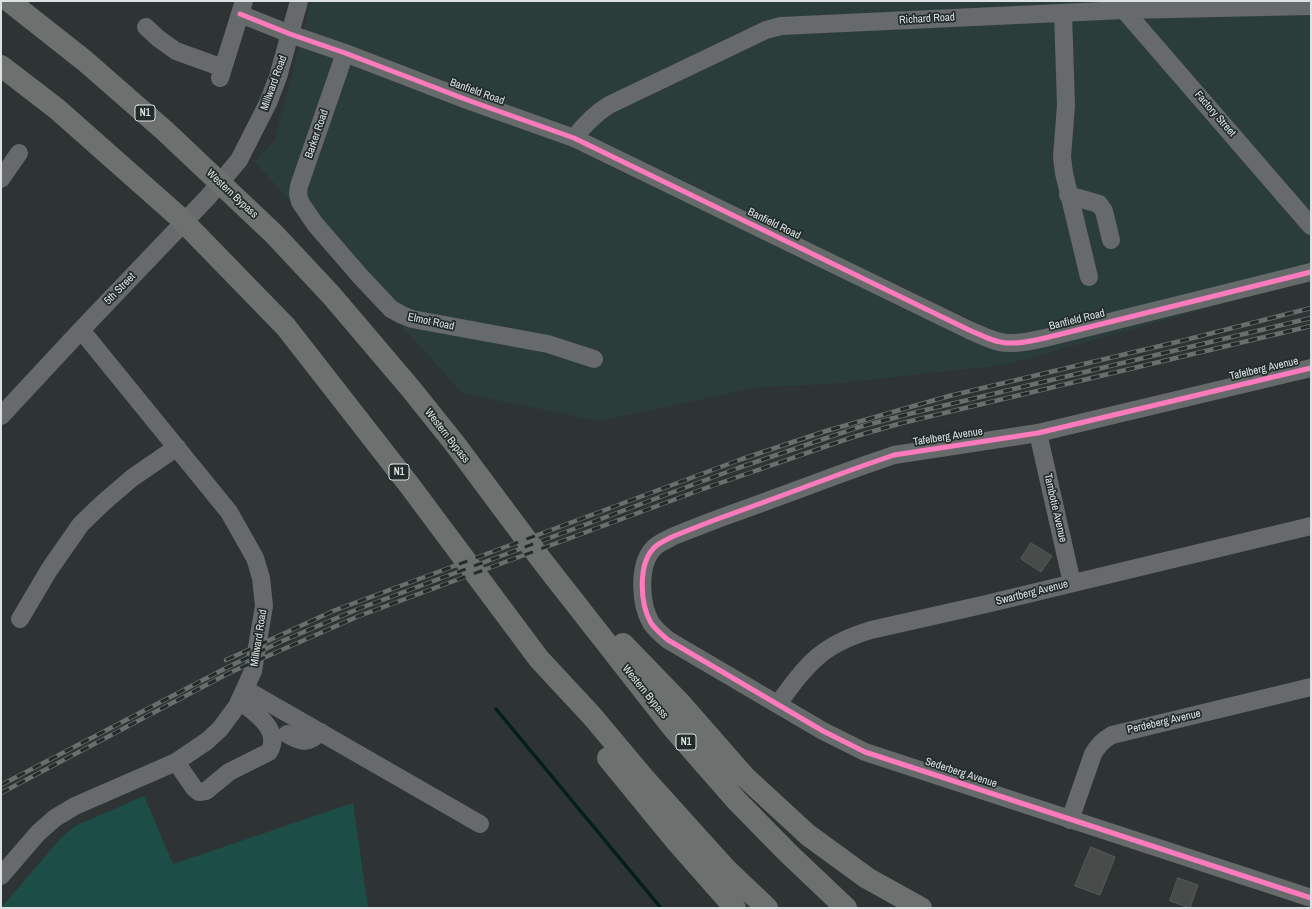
<!DOCTYPE html>
<style>
body{margin:0}
#map{position:relative;width:1312px;height:909px;overflow:hidden;background:#2e3433;font-family:"Archivo Narrow",sans-serif}
canvas{display:block}
.frame{position:absolute;inset:0;border:2px solid #dbe2e1;pointer-events:none}
</style>
<div id="map">
<canvas width="1312" height="909"></canvas>
<div class="frame"></div>
</div>
<script>
const c = document.querySelector('canvas').getContext('2d');
c.lineJoin = 'round';
function fillPath(path, color) { c.fillStyle = color; c.fill(path, 'evenodd'); }
function strokePath(path, color, width, dash) { c.strokeStyle = color; c.lineWidth = width; c.lineCap = dash ? 'butt' : 'round'; c.setLineDash(dash || []); c.stroke(path); }
function label(font, color, halo, rows, align = 'center') {
  c.font = font + ' "Archivo Narrow",sans-serif'; c.lineWidth = 3.5; c.setLineDash([]); c.textBaseline = 'middle'; c.strokeStyle = halo; c.fillStyle = color; for (const [text, x, y, turn = 0] of rows) {
    c.save(); c.translate(x, y); c.rotate((+turn || 0) * Math.PI / 180); c.textAlign = isNaN(turn) ? turn : align; if (halo) c.strokeText(text, 0, 0); c.fillText(text, 0, 0); c.restore();
  }
}
const built = new Path2D(`
 M311,1H1311V279L1004,365L830,384L759,387L599,421L462,393L255,162L275,140Z`);
const green = new Path2D(`
 M144,796L173,864L353,803L368,908H1L61,838L75,826Z`);
const stream = new Path2D(`
 M496,709L661,908`);
const building = new Path2D(`
 M1031,543L1052,556L1041,572L1021,559Z
 M1091,847L1115,857L1100,895L1075,886Z
 M1178,878L1198,885L1190,908L1170,901Z`);
const minor = new Path2D(`
 M1123,2L1124,10L1311,226
 M1063,13L1066,105L1062,157L1064,173L1089,277
 M240,14L290,34L345,53L470,101L574,138L969,330C981,335 995,343 1008,343C1021,344 1036,340 1049,337L1311,272
 M146,27L159,39L176,51L223,68
 M345,53L299,186L298,194L300,202L315,224L360,276L391,309L402,315L412,319L548,344L594,359
 M220,78L244,1
 M574,138C584,125 595,114 609,105L766,30L781,26L1124,10L1311,6
 M1,179L19,153
 M1068,195L1099,204L1104,211L1111,240
 M1311,368L1038,433L894,455L868,464C823,480 779,497 734,513C714,520 694,528 674,536C668,539 661,542 656,546C637,562 640,604 651,623C656,630 662,635 668,640L823,731L865,752L1311,898
 M1,416L81,330L208,197L239,160L268,103L278,77L299,1
 M1038,433L1072,583
 M20,619L49,570L81,524L104,502L132,478L177,447
 M245,689L480,824
 M778,704C808,663 821,645 871,630L982,605L1311,526
 M287,734C304,743 306,744 321,732
 M176,762L194,788L199,792L206,791L229,772L269,752C282,730 255,713 240,701
 M1070,820L1093,754C1098,745 1103,740 1112,735L1311,687
 M1,876L38,833L55,818L75,806L176,762L207,741L220,729L237,706L253,671L264,606L261,578L255,558L229,512L81,330`);
const highway = new Path2D(`
 M9,1L85,61L165,131L274,234L332,296L411,389L455,444L543,562L673,728L736,800L788,853L846,908
 M1,66L57,109L179,217L286,327L410,486L539,659L592,716L644,778L727,870L767,908
 M623,644L681,704L745,777L808,835L867,878L921,908
 M608,758L676,841L735,908`);
const rail = new Path2D(`
 M226,660L333,611L742,459L826,431L949,396L1181,341L1311,308
 M1,785L226,668L280,642L358,609L738,468L859,427L913,413L1311,318
 M1,793L229,673L359,616L703,489L853,437L902,423L1311,326`);
const cycleway = new Path2D(`
 M240,14L290,34L345,53L470,101L574,138L969,330C981,335 995,343 1008,343C1021,344 1036,340 1049,337L1311,272
 M1311,368L1038,433L894,455L868,464C823,480 779,497 734,513C714,520 694,528 674,536C668,539 661,542 656,546C637,562 640,604 651,623C656,630 662,635 668,640L823,731L865,752L1311,898`);
const shields = [
 [145,113,20],
 [399,472,20],
 [686,742,20]
];
const shieldNames = [
 ["N1",145,113],
 ["N1",399,472],
 ["N1",686,742]
];
const streetNames = [
 ["Richard Road",927,19,-3],
 ["Millward Road",274,83,-70],
 ["Banfield Road",477,92,20],
 ["Factory Street",1215,114,49],
 ["Barker Road",317,134,-71],
 ["Western Bypass",232,194,43],
 ["Banfield Road",774,224,26],
 ["5th Street",120,289,-46],
 ["Banfield Road",1077,320,-14],
 ["Elmot Road",431,322,12],
 ["Tafelberg Avenue",1264,369,-13],
 ["Western Bypass",447,436,52],
 ["Tafelberg Avenue",948,437,-9],
 ["Tambotie Avenue",1055,508,77],
 ["Swartberg Avenue",1032,593,-14],
 ["Millward Road",259,638,-81],
 ["Western Bypass",645,692,51],
 ["Perdeberg Avenue",1164,722,-13],
 ["Sederberg Avenue",961,773,18]
];
fillPath(built, '#2b3d3a');
fillPath(green, '#1c4e47');
strokePath(stream, '#041f1b', 3.5);
fillPath(building, '#474c4b');
strokePath(building, '#565b5a', 1);
strokePath(minor, '#676a6a', 18);
strokePath(highway, '#6c706f', 22);
strokePath(rail, '#6a6f6e', 4.5);
strokePath(rail, '#222d2b', 3, [9]);
strokePath(cycleway, '#fd7abc', 5);
for (const [x, y, w] of shields) { const box = new Path2D(); box.roundRect(x - w / 2, y - 8, w, 16, 3); c.fillStyle = '#222d2b'; c.fill(box); strokePath(box, '#dbe2e1', 1); }
label('bold 10px', '#dbe2e1', null, shieldNames);
label('11px', '#dbe2e1', '#222d2b', streetNames);
</script>
